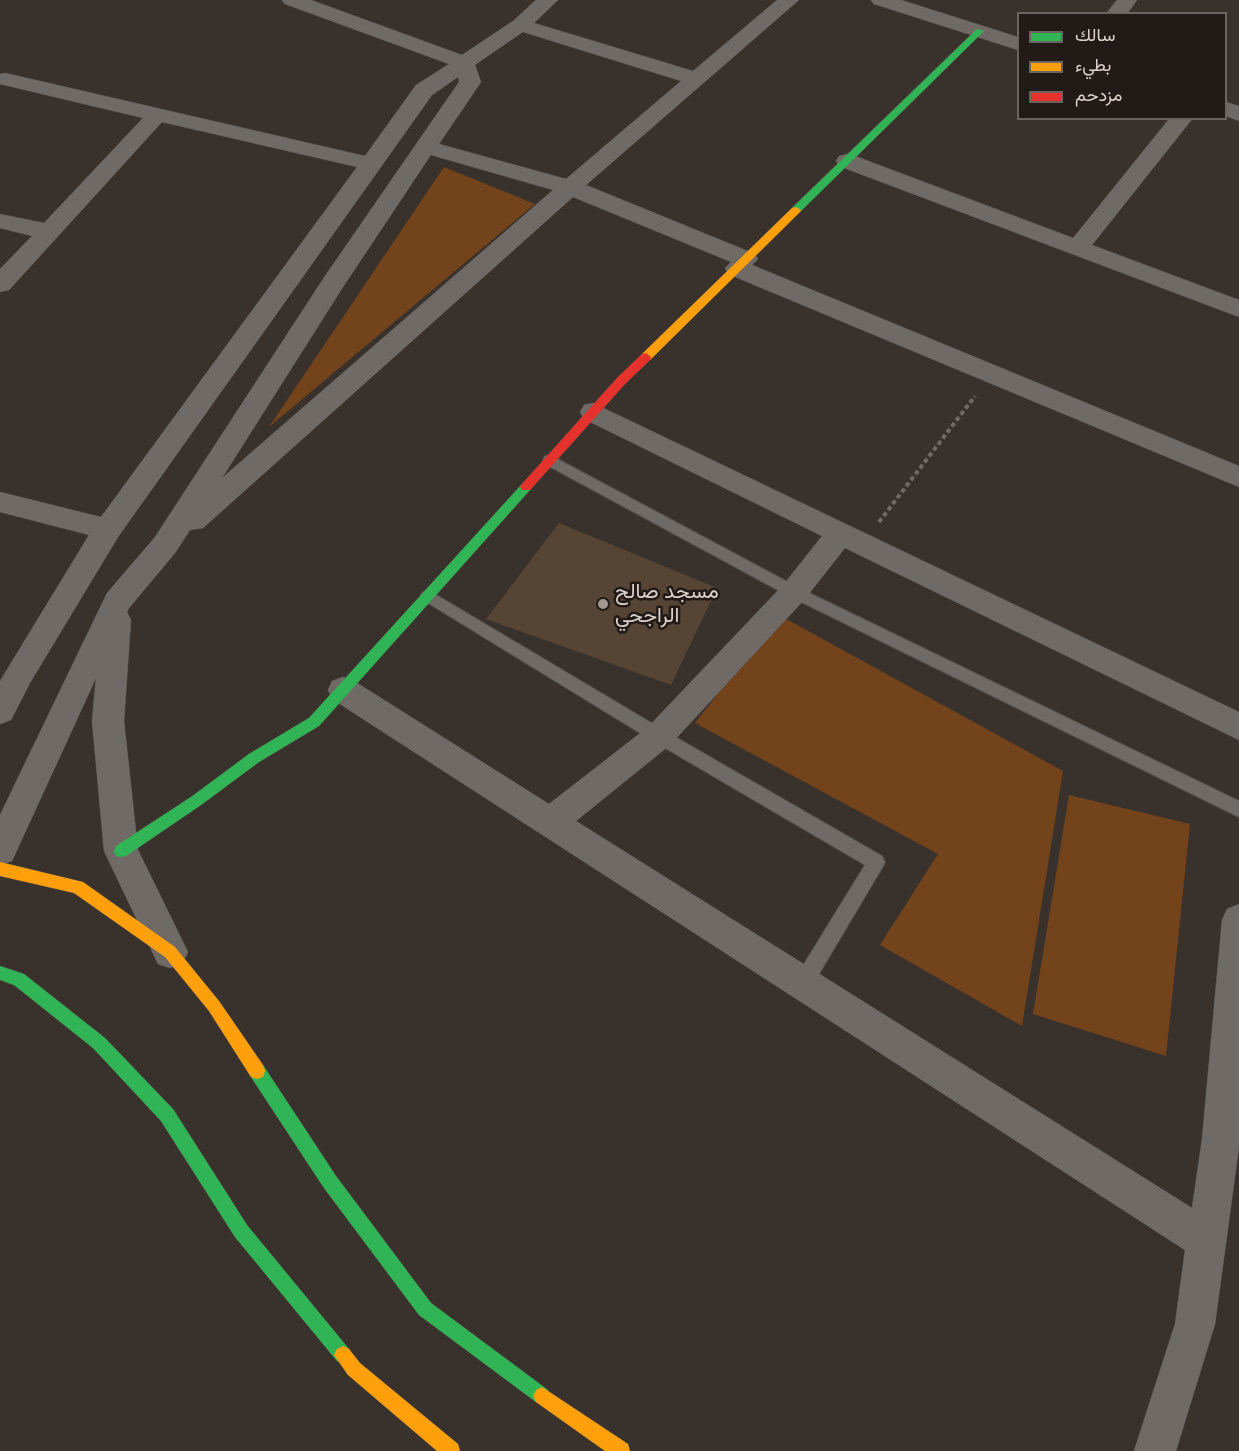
<!DOCTYPE html>
<meta charset="utf-8">
<style>
body{margin:0}
#map{position:relative;width:1239px;height:1451px;overflow:hidden;background:#39322c;font-family:Quicksand,Vazirmatn,sans-serif}
canvas{display:block}
.legend{position:absolute;left:1017px;top:12px;width:210px;height:108px;box-sizing:border-box;background:#211a16;border:2px solid #6b635e;margin:0;padding:8px 10px;list-style:none;font-size:18px;color:#dad1ca}
.legend li{display:flex;align-items:center;gap:12px;height:30px}
.legend b{width:30px;border:2px solid #6b635e}
</style>
<div id="map">
<canvas width="1239" height="1451"></canvas>
<ul class="legend">
<li><b style="height:8px;background:#30b455"></b>سالك</li>
<li><b style="height:8px;background:#ff9f0a"></b>بطيء</li>
<li><b style="height:8px;background:#e5322d"></b>مزدحم</li>
</ul>
</div>
<script>
const c = document.querySelector('canvas').getContext('2d');
c.lineJoin = 'round';
function fillPath(path, color) { c.fillStyle = color; c.fill(path, 'evenodd'); }
function strokePath(path, color, width, dash) { c.strokeStyle = color; c.lineWidth = width; c.lineCap = dash ? 'butt' : 'round'; c.setLineDash(dash || []); c.stroke(path); }
function label(font, color, halo, rows, align = 'center') {
  c.font = font + ' Quicksand,Vazirmatn,sans-serif'; c.lineWidth = 5; c.setLineDash([]); c.textBaseline = 'middle'; c.strokeStyle = halo; c.fillStyle = color; for (const [text, x, y, turn = 0] of rows) {
    c.save(); c.translate(x, y); c.rotate((+turn || 0) * Math.PI / 180); c.textAlign = isNaN(turn) ? turn : align; if (halo) c.strokeText(text, 0, 0); c.fillText(text, 0, 0); c.restore();
  }
}
const green = new Path2D(`
 M444,167L535,204L269,427Z
 M779,615L1063,771L1022,1026L880,945L938,854L695,723Z
 M1069,795L1190,824L1166,1056L1033,1014Z`);
const building = new Path2D(`
 M559,523L717,588L671,685L486,619Z`);
const path = new Path2D(`
 M879,522L975,396`);
const lane = new Path2D(`
 M550,455L799,588L1239,801V817L789,596L545,464L543,460L545,456Z
 M428,590L665,731L882,856L885,862L882,868L810,989L803,992L796,989L794,983L796,977L865,865L653,741L423,600L420,596L423,592Z`);
const street = new Path2D(`
 M282,0H311L462,55L513,21L536,0H558L534,23L693,71L777,0H799L586,185L755,254L758,259L752,265L1239,466V487L728,274L725,268L731,262L573,197L203,528L190,530L175,553L129,608L127,612L131,620L124,721L138,850L188,952L182,964L170,968L158,964L104,851L92,721L96,678L12,861L0,865V815L107,593L155,537L325,276L459,82L458,77L432,95L118,537L30,683L11,720L0,724V681L89,535L0,512V492L101,517L357,167L162,122L9,290L0,292V269L32,236L0,228V214L44,223L143,118L0,84V74L5,73L365,156L416,85L449,64L285,4ZM523,32L681,81L566,179L439,144L481,82L475,65ZM431,155L553,190L222,478L343,287Z
 M871,0H901L1018,37V50L874,4Z
 M1117,0H1137L1127,14H1106Z
 M1226,102L1239,106V121L1226,116Z
 M1170,118H1193L1092,245L1239,300V317L839,166L836,161L839,156L847,154L855,156L1073,238Z
 M593,403L1239,712V740L845,548L804,600L670,745L576,821L1192,1208L1202,1139L1222,920L1227,909L1239,904V1147L1215,1324L1176,1451H1134L1175,1324L1185,1250L332,699L328,690L332,681L343,677L354,681L549,804L648,727L784,584L822,536L584,419L580,412L584,405Z`);
const fast = new Path2D(`
 M977,29L984,31L800,212H792V208Z
 M526,483L530,484L532,487L530,490L319,726L259,762L201,805L126,856L121,857L116,856L114,851L116,846L191,797L249,754L309,718L522,484Z
 M0,966L24,974L105,1038L173,1109L247,1225L349,1349L352,1355L349,1361L343,1364L337,1361L235,1237L161,1121L93,1048L14,985L0,980Z
 M257,1063L263,1065L336,1176L431,1303L548,1390L551,1396L548,1402L542,1405L536,1402L419,1315L324,1188L251,1077L249,1071L251,1065Z`);
const slow = new Path2D(`
 M796,207L801,210L800,212L650,360H642V354L792,208Z
 M0,862L83,882L175,947L219,1001L263,1065L265,1071L263,1077L257,1079L251,1077L209,1011L165,957L74,893L0,876Z
 M343,1346L349,1349L360,1363L458,1444L460,1451H437L348,1375L334,1355L337,1349Z
 M542,1387L628,1444L630,1451H605L536,1402L533,1396L536,1390Z`);
const jam = new Path2D(`
 M646,353L651,357L650,360L625,384L530,490H522L520,487L522,484L617,378L642,354Z`);
const markers = [
 [603,604,6,"#a29993"]
];
const poiNames = [
 ["مسجد صالح",615,592],
 ["الراجحي",615,616]
];
fillPath(green, '#73431c');
fillPath(building, '#564434');
strokePath(lane, '#554e49', 2);
strokePath(street, '#554e49', 1);
strokePath(fast, '#554e49', 1);
strokePath(slow, '#554e49', 1);
strokePath(jam, '#554e49', 1);
strokePath(path, '#6f6964', 4, [4.5, 3]);
fillPath(lane, '#706a66');
fillPath(street, '#706a66');
fillPath(fast, '#30b455');
fillPath(slow, '#ff9f0a');
fillPath(jam, '#e5322d');
for (const [x, y, r, color] of markers) { const dot = new Path2D(); dot.arc(x, y, r, 0, 2 * Math.PI); c.fillStyle = color; c.fill(dot); strokePath(dot, '#211a16', 2); }
label('21px', '#dad1ca', '#211a16', poiNames, 'left');
</script>
